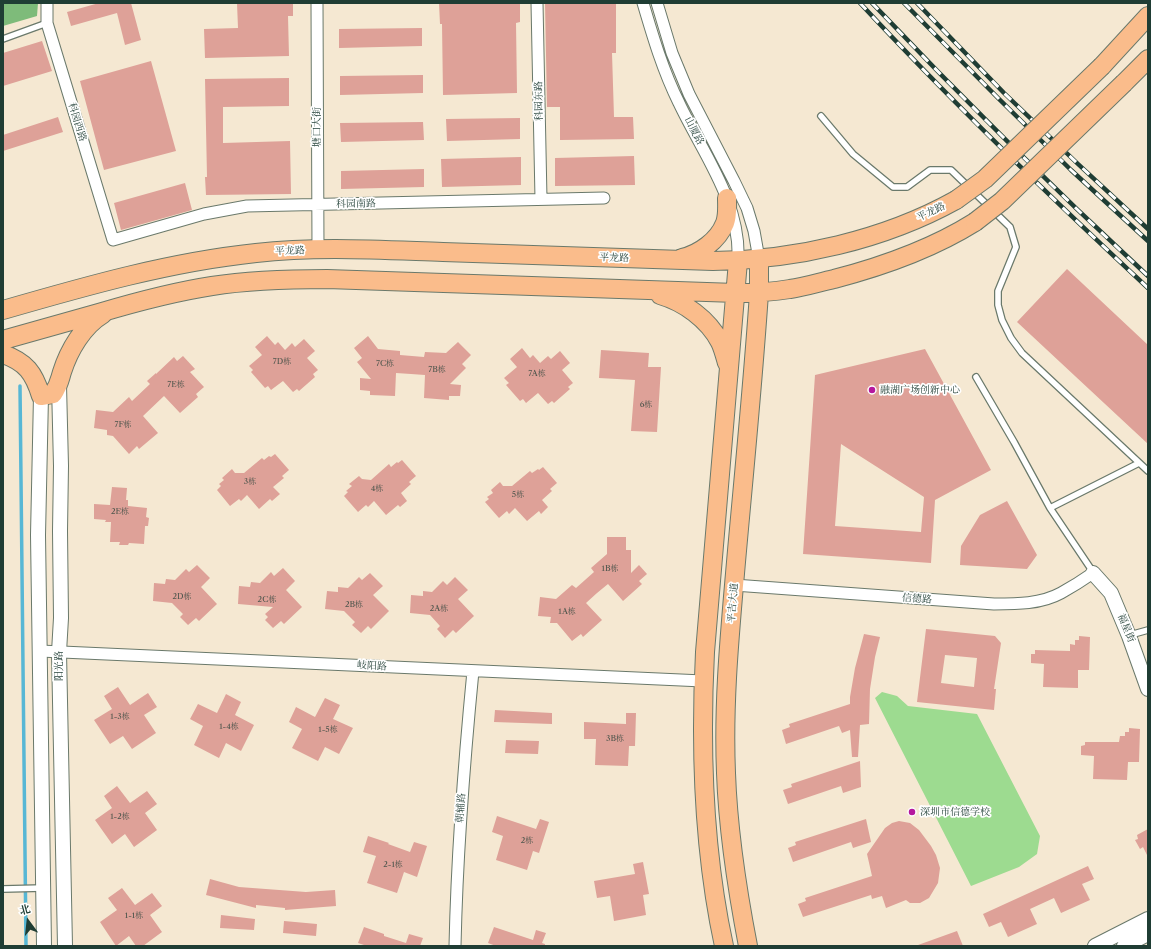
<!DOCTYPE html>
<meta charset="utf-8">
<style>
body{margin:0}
#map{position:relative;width:1151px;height:949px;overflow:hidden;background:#f5e8d2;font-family:"Libre Caslon Text","Noto Serif SC",serif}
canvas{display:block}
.frame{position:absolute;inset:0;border:4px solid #1f3d34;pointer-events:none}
.north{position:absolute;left:8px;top:901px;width:40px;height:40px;-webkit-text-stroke:3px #fff;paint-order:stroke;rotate:345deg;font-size:11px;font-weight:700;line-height:16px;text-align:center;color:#1f3d34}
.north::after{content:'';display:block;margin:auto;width:14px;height:18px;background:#1f3d34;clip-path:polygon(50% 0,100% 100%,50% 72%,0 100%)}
</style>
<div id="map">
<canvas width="1151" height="949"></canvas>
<div class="frame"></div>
<div class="north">北</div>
</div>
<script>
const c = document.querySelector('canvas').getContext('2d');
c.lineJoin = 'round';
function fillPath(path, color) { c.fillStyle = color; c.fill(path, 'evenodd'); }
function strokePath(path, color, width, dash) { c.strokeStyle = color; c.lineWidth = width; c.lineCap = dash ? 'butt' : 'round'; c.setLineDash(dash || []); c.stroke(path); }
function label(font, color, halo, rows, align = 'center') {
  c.font = font + ' "Libre Caslon Text","Noto Serif SC",serif'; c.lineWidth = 3.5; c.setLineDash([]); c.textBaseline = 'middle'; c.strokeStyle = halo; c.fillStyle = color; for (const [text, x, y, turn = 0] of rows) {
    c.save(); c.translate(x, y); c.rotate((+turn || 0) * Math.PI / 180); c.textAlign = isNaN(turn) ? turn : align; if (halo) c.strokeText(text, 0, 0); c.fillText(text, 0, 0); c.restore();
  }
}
const green = new Path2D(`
 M882,692L897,696L908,706L977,714L1040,836L1037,854L1019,867L971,886L875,698Z`);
const forest = new Path2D(`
 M3,3H38L37,16L3,26Z`);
const stream = new Path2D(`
 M20,386L26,946`);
const building = new Path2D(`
 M99,3H131L141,40L125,45L117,13L71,26L67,12Z
 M237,3H293V16H288L289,56L205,58L204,29L238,28Z
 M439,3H520V22L516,23L517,93L443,95L442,24H440Z
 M545,3H616V53H612L614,117H633L634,139L560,140V107H547Z
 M422,28V46L339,48V29Z
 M42,41L52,71L3,86V53Z
 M151,61L176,151L104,170L80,81Z
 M423,75V93L340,95V76Z
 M289,78V106L223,107V143L290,141L291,194L206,195L205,177H207L205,79Z
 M58,117L63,132L3,151V135Z
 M520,118V139L447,141L446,119Z
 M423,122L424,140L341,142L340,123Z
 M634,156L635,185L555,186V158Z
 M521,157V185L442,187L441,159Z
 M424,169V187L341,189V171Z
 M185,183L192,210L121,230L114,203Z
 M1067,269L1148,345V444L1017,322Z
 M267,336L275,345L278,342L285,350L292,343L295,347L304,339L315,351L307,358L318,370L313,374L315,377L299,391L297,389L293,392L283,381L271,390L268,386L265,388L251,372L253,370L249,366L262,355L255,347Z
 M368,336L378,349L400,351V355L424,357L425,352L446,353L458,342L471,355L462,364L466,368L450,384L461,385L460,396H449V400L424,398L425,375L411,374L396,373L395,396L370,395V391L360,390V378L371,379L357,362L362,358L354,348Z
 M522,348L530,358L533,355L540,363L548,356L551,359L560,351L570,363L562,370L573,383L568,387L570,389L554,403L552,401L548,404L538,393L526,403L523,399L520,401L506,385L509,383L504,378L517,367L510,359Z
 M925,349L991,470L935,500L931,563L803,554L815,375ZM841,444L924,497L921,532L835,526Z
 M601,350L649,353L648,367H661L657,432L631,431L635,380L599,378Z
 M183,356L195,369L190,372L204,387L196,394L198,397L180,413L164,396L143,416L158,433L139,449L137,446L129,454L113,436L107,435V430L94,428L96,410L113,412L129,397L132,401L150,384L147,381L156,373V374L174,357L177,361Z
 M275,454L289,470L282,476L284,478L273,487L280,494L272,501L270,499L259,509L247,495L241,501L239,499L230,506L217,490L221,486L219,484L224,480L222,478L232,469L235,473H244L262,458L264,460L269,456L271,457Z
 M402,460L416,476L409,482L411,484L401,493L407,501L400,507L398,505L386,515L374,501L368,507L366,505L358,512L344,496L348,492L346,491L352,486L349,484L359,476L362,479L371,480L389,464L391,467L397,462L398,463Z
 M543,467L557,483L550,489L552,491L542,500L548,507L541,514L539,511L527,521L515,508L509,514L507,511L499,518L485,502L489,499L487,497L493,493L491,490L500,482L503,486H512L530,471L532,473L538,469L539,470Z
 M112,487L127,488L126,500H128V506L147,508L146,517L149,518L148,526H145L144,544L129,543L128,545H119L120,542H110L111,522H105L106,520L94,519V504L110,505Z
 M1007,501L1037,555L1027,569L960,565L961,546L980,515Z
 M607,537H626V550H631V573L639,565L647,574L639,581L642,584L623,601L608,584L597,593L586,603L602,620L583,637L581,634L572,641L557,623H550L551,617L538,616L540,597L556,599L572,585L576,588L594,572L591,568L607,554Z
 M197,565L210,578L201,587L217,604L199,621L196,618L188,625L180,617L183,614L172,603L153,601L154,583L165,584L166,579L175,580L186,569L189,572Z
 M283,568L295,581L286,590L302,607L284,624L281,621L273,628L265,620L268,617L265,614L273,607L238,604L239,586L250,587L251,582L260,583L271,572L274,576Z
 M370,573L383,586L373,595L389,611L371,629L368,626L361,633L352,625L355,622L344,611L325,609L327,591L338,592V587L348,588L359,577L362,580Z
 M455,577L468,590L458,599L474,616L456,633L453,630L445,638L437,629L440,626L430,615L410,613L411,595L423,596V591L432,592L443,581L447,585Z
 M926,629L995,636L1001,643L994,689H996L994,710L917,702ZM945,655L977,658L974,687L941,683Z
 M864,634L880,637L875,657L870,689L869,724L860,725L858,757H852L850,730L842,733L839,726L786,744L782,730L790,727L789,724L850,704V697L855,668Z
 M1079,636L1090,637L1089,670H1078V688L1043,687L1044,664L1031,663V654H1035V650L1070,651V644L1075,645V640H1079Z
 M118,687L130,705L148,693L157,707L144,715L156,733L132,749L123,736L110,744L94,720L112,709L104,696Z
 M226,694L241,702L235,715L254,725L241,751L226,743L219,758L194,745L203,726L190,719L198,704L217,713Z
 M325,698L340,705L333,719L353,728L339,754L325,747L318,761L292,748L302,729L289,722L296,707L315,717Z
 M495,710L552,713V724L494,722Z
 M626,713H636L635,746H629L628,766L595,765L596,739H584V722L626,724Z
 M1129,728L1140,729L1139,762H1128L1127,780L1093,779L1094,756L1081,755V746L1085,745V742H1119L1120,736H1125V732H1129Z
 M506,740L539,741L538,754L505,753Z
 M860,761L861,787L843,793L841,786L788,804L783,790L792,787L791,784Z
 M117,786L130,803L147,791L157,804L145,813L157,830L134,847L125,834L112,844L95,820L112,808L104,796Z
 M497,816L536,829L540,819L549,822L539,853L533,851L527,870L496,860L503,836L492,832Z
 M866,819L871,842L853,848L851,842L793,862L788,848L796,845L795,842Z
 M899,821L910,823L919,830L931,846L936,855L940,868L938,883L929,898L920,903H910L906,900L886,908L882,896L872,899L871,895L803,917L798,904L806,901L805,898L872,876L867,854L885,828L892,823Z
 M1148,829V857L1143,847L1140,849L1135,840L1138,839L1137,835Z
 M368,836L389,843L388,844L410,852L414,842L427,846L417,877L404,872L397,893L367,883L376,856L363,852Z
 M643,862L649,894L643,895L646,915L614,921L610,896L597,898L594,881L635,874L633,864Z
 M1088,866L1094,879L1082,884L1090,900L1061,913L1054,898L1030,909L1037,924L1008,937L1001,922L989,927L983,914Z
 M210,879L239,887L306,892L335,890L336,906L285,910V908L256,905V908L206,895Z
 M122,888L135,905L152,893L162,906L150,915L162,932L143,946H136L129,936L116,946L100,922L117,910L108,898Z
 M221,915L255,919L254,930L220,928Z
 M284,921L317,924L316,936L283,933Z
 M364,927L384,934V936L406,943L409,934L423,938L420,946H367L358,943Z
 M494,927L533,940L536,930L546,933L542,943L545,944V946H496L488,943Z
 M957,931L963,946H919L918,945Z`);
const service = new Path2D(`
 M3,39L47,23
 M821,116L853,154L893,187H907L930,170H951L1010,227L1016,247L998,291V305L1002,320L1011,338L1022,353L1148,471
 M976,377L1014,442L1050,508L1093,572
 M1050,508L1139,463
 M1130,635L1148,630
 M3,889L43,888`);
const minor = new Path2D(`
 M47,3V23L113,240L204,214L247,206L604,198
 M317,3L318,250
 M537,3L541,199
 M643,3C653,37 663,71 679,103C703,154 741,202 738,261
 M657,3L672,53L689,94L734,181L747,208L754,231L759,259
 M734,585L994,604C1017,604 1041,604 1061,593C1072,587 1083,580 1093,573
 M40,651L703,681
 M455,946C457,854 464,763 473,671`);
const tertiary = new Path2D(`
 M59,385L61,466L60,531L61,618L59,652L65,946
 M41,396L38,535L44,946
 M1093,573L1111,593L1129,636L1148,689
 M1095,946L1148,919
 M1124,946L1148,934`);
const primary = new Path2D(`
 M1102,66L1148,16
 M1124,83L1148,59
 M682,258C699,254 718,241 725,223C728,215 727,206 727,198
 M660,295C684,302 708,319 720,342C723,348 725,356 727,363
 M3,310C86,286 170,262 256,253C317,246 382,250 443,252C533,255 623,258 713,261C795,260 884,240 956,200
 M3,340C35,331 67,322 99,313C136,302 173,292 212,286C250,280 288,279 327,279L736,293C754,293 772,292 790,289C805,287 820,282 834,279C884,266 932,249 975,222
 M3,354C26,362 34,373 41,396L53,394C59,385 59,382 62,372C69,350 83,326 103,314
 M724,946C703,849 700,750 705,652L738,261
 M748,946C737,889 728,831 726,773C723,702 730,632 736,562C744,472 753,383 759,293V259`);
const rail = new Path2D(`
 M860,3C952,102 1049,196 1148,288
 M872,3C961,97 1053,188 1148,276
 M904,3L998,98L1071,170L1148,241
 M917,3L1004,93L1078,164L1148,229`);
const primaryBridge = new Path2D(`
 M956,200L985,179L1102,66
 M975,222L1002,201L1124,83`);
const markers = [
 [872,390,4,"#b5179e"],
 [912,812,4,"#b5179e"]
];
const numberNames = [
 ["7D栋",282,362],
 ["7C栋",385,364],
 ["7B栋",437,370],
 ["7A栋",537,374],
 ["7E栋",176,385],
 ["6栋",646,405],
 ["7F栋",123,425],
 ["3栋",250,482],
 ["4栋",377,489],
 ["5栋",518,495],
 ["2E栋",120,512],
 ["1B栋",610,569],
 ["2D栋",182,597],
 ["2C栋",267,600],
 ["2B栋",354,605],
 ["2A栋",439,609],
 ["1A栋",567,612],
 ["1-3栋",120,717],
 ["1-4栋",229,727],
 ["1-5栋",328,730],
 ["3B栋",615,739],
 ["1-2栋",120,817],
 ["2栋",527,841],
 ["2-1栋",393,865],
 ["1-1栋",134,916]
];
const streetNames = [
 ["科园东路",539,101,-91],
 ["科园西路",77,122,73],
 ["塘口大街",317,127,-90],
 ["山厦路",694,131,62],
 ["科园南路",356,204,-1],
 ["平龙路",931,212,-25],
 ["平龙路",290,251,-2],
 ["平龙路",614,258,2],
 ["信德路",917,599,4],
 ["平吉大道",733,603,-85],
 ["福星街",1126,628,68],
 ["阳光路",59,666,-90],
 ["岐阳路",372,666,3],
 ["朝辅路",461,808,-86]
];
const poiNames = [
 ["融湖广场创新中心",880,390],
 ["深圳市信德学校",920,812]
];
fillPath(green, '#9ddb90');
fillPath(forest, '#7ebb7a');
strokePath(stream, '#57b7d5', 3.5);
fillPath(building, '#dea198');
strokePath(service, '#6a796b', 8);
strokePath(minor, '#6a796b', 13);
strokePath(tertiary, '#6a796b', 16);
strokePath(primary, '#6a796b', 20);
strokePath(service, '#fff', 5.5);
strokePath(minor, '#fff', 11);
strokePath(tertiary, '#fff', 14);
strokePath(primary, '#fabc8b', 18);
strokePath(rail, '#1f3d34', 4.5);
strokePath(rail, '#fff', 3, [9]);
strokePath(primaryBridge, '#6a796b', 20, []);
strokePath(primaryBridge, '#fabc8b', 18);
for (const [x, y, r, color] of markers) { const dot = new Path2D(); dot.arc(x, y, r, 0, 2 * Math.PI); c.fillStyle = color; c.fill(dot); strokePath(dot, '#fff', 1.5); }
label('8px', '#4f564d', null, numberNames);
label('10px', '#1f3d34', '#fff', streetNames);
label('10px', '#1f3d34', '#fff', poiNames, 'left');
</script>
